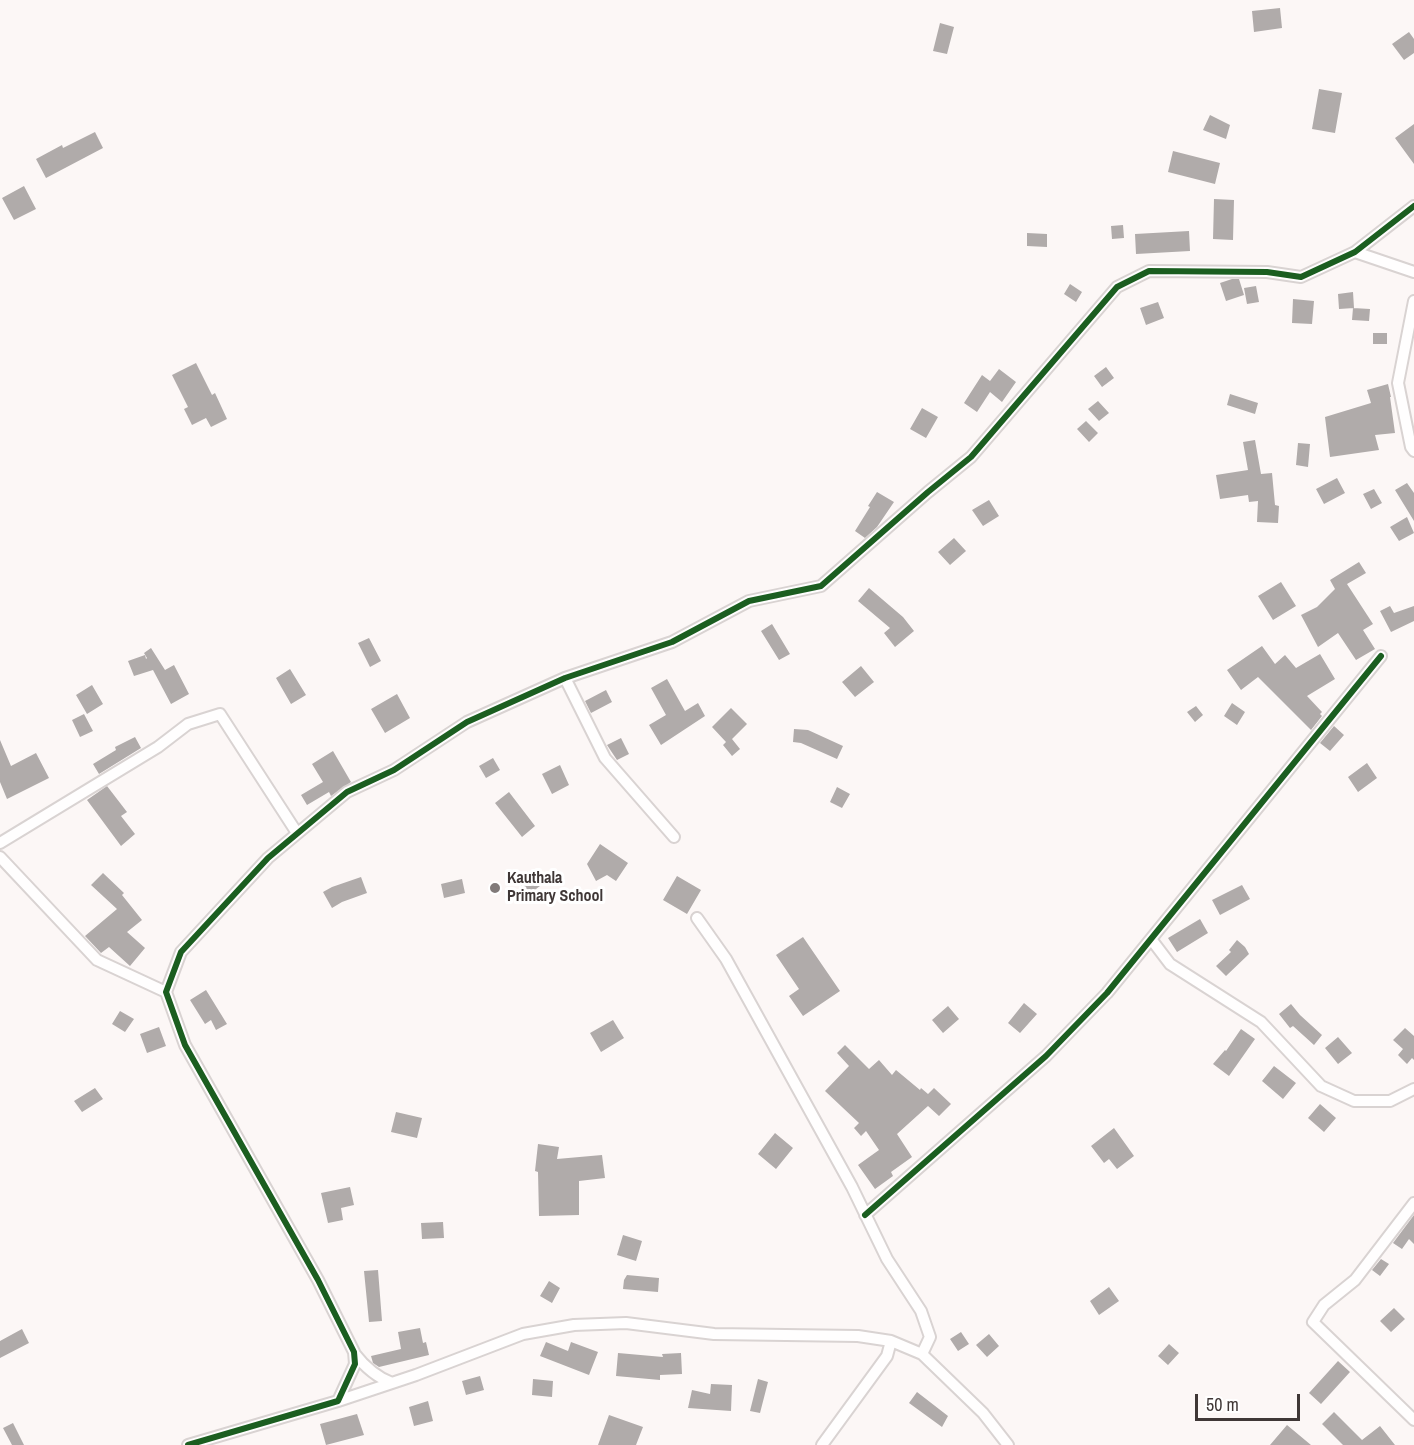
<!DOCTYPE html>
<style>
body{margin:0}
#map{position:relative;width:1414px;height:1445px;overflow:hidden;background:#fcf7f6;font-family:"Archivo Narrow",sans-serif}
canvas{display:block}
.scale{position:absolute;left:1195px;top:1394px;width:105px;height:27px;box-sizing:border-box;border:3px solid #3f3736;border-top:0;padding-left:8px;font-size:18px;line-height:21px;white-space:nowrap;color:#3f3736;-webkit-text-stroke:4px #fff;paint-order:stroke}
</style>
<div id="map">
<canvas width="1414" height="1445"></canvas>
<div class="scale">50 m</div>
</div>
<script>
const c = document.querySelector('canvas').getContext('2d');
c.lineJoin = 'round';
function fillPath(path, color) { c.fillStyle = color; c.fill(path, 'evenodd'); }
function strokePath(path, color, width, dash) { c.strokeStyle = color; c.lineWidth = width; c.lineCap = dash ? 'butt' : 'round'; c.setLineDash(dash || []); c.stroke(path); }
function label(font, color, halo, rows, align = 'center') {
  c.font = font + ' "Archivo Narrow",sans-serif'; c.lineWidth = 6; c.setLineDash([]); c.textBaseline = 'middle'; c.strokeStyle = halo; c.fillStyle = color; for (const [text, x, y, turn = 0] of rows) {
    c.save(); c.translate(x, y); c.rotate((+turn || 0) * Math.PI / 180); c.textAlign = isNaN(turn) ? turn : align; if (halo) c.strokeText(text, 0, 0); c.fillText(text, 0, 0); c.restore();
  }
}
const building = new Path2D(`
 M1280,8L1282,28L1254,32L1252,11Z
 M940,23L954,27L947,54L933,51Z
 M1409,32L1414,39V53L1404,60L1392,44Z
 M1319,89L1342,93L1335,133L1312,129Z
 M1210,115L1230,125L1226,139L1203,130Z
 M1414,124V164L1395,138Z
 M95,132L103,148L46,178L36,159L62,145L63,148Z
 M1173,151L1220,163L1215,184L1168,172Z
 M24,186L36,209L14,220L2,198Z
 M1214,199L1234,200L1233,240L1213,239Z
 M1123,225L1124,238L1112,239L1111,226Z
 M1189,231L1190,251L1136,254L1135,234Z
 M1027,233L1047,234V247L1027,246Z
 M1232,279H1239L1244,295L1226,301L1220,283Z
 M1070,284L1082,292L1076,302L1064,294Z
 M1256,286L1259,302L1247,304L1244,288Z
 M1353,292L1354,308L1339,309L1338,294Z
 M1293,299L1314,301L1312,324L1292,323Z
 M1158,302L1164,318L1146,325L1140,308Z
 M1353,308L1370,309L1369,321L1352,320Z
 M1373,333H1387V344H1373Z
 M196,363L212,395L215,393L227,419L211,427L206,418L192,425L184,409L188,407L172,375Z
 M1106,367L1114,378L1102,387L1094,376Z
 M999,369L1016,382L1002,402L990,392L977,412L964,403L982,375L990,381Z
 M1388,384L1391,397H1390L1395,433L1375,435L1379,450L1330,457L1325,417L1371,403L1367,390Z
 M1230,394L1258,403L1255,414L1227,405Z
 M1098,401L1109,413L1099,421L1088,409Z
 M922,408L938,417L926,438L910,429Z
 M1086,421L1098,433L1089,442L1077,429Z
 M1255,440L1261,474L1272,473L1275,505L1279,506L1278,523L1257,522L1258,501L1249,502L1248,495L1220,499L1216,475L1248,470L1243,442Z
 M1298,443L1310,444L1308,467L1296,465Z
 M1337,478L1345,493L1324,504L1316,489Z
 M1407,483L1414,493V521L1395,490Z
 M1374,489L1382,503L1371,509L1363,494Z
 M877,492L894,502L877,527L865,538L855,531L870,507L868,506Z
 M989,500L999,516L983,526L972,510Z
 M1407,517L1414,533L1399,541L1390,527Z
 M954,538L966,551L950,565L938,552Z
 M1359,562L1366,573L1347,584L1373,624L1363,630L1375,649L1356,660L1338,633L1318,647L1301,615L1317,607L1335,589L1330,580Z
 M1281,582L1296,606L1273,620L1258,596Z
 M869,588L903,617L914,631L895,647L884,633L890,628L858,601Z
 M1390,606L1394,613L1414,606V621L1391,632L1380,611Z
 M772,624L790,654L779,660L761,631Z
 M369,638L381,661L370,667L358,643Z
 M1262,646L1275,664L1285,655L1296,668L1320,654L1335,679L1307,696L1322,712L1320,714L1322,716L1311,730L1258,677L1241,690L1227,670Z
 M151,648L165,670L174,665L189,694L171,704L153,670L134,676L128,661L145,655L146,659L147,658L144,653Z
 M861,666L874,682L855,697L842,682Z
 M290,669L306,695L291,704L276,678Z
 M667,679L685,711L698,703L705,716L661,745L649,725L666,715L651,688Z
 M92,685L103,704L87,714L76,695Z
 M606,690L612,702L591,713L585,701Z
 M397,694L410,718L385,733L371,709Z
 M1232,703L1245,712L1237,725L1224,716Z
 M1196,706L1203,715L1195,722L1187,712Z
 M731,708L747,724L732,739L740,749L732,756L723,745L726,742L712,727Z
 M84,714L93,731L80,737L72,720Z
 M1334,726L1344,735L1330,751L1320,743Z
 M794,729L808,730L843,746L837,759L801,743L793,742Z
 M135,737L141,748L99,774L93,764L116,750L115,747Z
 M621,738L629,754L617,760L607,745Z
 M0,740L11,766L36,753L49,778L7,799L0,782Z
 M333,751L351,782L331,796L329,792L307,805L301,795L323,782L312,764Z
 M493,758L500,770L486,778L479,766Z
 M1367,763L1377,778L1358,792L1348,777Z
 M560,765L569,785L552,794L542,774Z
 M107,786L127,812L121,816L135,834L121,846L87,800Z
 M837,787L850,794L842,808L830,802Z
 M509,792L535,826L522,837L495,803Z
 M600,844L628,863L616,881L607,875L596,881L587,864Z
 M528,871L540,886L528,895L516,879Z
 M103,873L124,893L122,895L142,920L127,932L145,948L130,966L109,947L101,953L85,936L117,909L91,885Z
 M677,876L701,890L687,914L663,900Z
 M361,877L367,893L342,902L332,908L323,892L332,887Z
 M462,879L465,893L444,898L441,884Z
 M1242,885L1250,899L1220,915L1212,900Z
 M1200,919L1208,933L1177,952L1168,938Z
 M803,937L840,991L803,1016L789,996L799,989L776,955Z
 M1237,940L1245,947L1249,954L1226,976L1216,966L1231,952L1229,950Z
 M206,990L227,1024L216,1030L211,1020L205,1024L190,1000Z
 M1024,1003L1037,1014L1020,1033L1008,1023Z
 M1291,1004L1300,1015L1322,1035L1314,1045L1293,1026L1290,1028L1279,1014Z
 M948,1006L959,1019L943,1033L932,1020Z
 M120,1011L134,1019L125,1032L112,1024Z
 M613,1020L624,1038L601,1052L590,1033Z
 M159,1027L166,1046L147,1053L140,1034Z
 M1405,1028L1414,1036V1060L1412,1058L1407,1064L1398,1055L1403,1049L1393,1040Z
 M1241,1029L1255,1039L1229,1076L1213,1064L1225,1050L1226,1051Z
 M1338,1037L1352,1053L1338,1064L1325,1048Z
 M845,1045L869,1069L879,1060L892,1075L896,1070L920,1090L921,1088L928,1094L934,1088L951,1104L939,1116L928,1106L897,1134L912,1157L891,1172L893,1176L875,1189L858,1165L879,1150L866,1131L861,1136L854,1128L859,1123L825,1091L849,1066L837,1053Z
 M1274,1066L1296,1083L1283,1099L1262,1081Z
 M95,1088L103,1099L82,1112L74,1101Z
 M1320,1104L1336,1118L1324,1132L1308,1118Z
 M396,1112L422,1118L417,1138L391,1132Z
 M1114,1128L1134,1156L1117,1169L1109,1159L1104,1163L1091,1146Z
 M775,1133L793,1148L776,1169L758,1154Z
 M538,1144L559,1147L557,1159L602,1155L605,1178L579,1181V1215L539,1216L538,1172L535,1171Z
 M350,1187L354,1205L341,1208L343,1220L328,1223L321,1193Z
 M1414,1215V1244L1409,1239L1402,1249L1393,1243Z
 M443,1222L444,1238L422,1239L421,1223Z
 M623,1235L642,1241L636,1261L617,1255Z
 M1381,1259L1389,1264L1380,1276L1372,1270Z
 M378,1270L382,1321L369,1322L364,1271Z
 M627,1275L659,1278L658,1292L623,1289L624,1280Z
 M549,1281L560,1288L552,1303L540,1296Z
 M1109,1287L1119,1301L1099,1315L1090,1301Z
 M1394,1308L1405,1319L1391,1332L1380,1321Z
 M420,1328L423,1343L426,1342L429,1355L379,1367L373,1363L371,1356L401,1349L398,1332Z
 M22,1329L29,1343L0,1358V1341Z
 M961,1332L969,1344L958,1351L950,1339Z
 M989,1334L999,1346L987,1357L976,1345Z
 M546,1342L568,1351L571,1342L598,1352L589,1375L540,1356Z
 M1169,1344L1179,1353L1168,1365L1158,1356Z
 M618,1353L663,1357L662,1354L681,1353L682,1374L660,1375V1380L616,1376Z
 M1338,1361L1350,1372L1321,1404L1309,1393Z
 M480,1376L484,1390L466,1395L462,1381Z
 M533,1379L553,1381L552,1397L532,1395Z
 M758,1379L768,1382L760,1413L750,1411Z
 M711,1384L732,1385L731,1411L688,1408L692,1390L710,1394Z
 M917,1392L948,1416L942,1427L909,1403Z
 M428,1401L433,1421L414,1426L409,1407Z
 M1334,1412L1362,1440L1380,1426L1395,1445H1343L1322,1424Z
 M357,1414L364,1435L326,1445L320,1424Z
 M609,1415L643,1427L636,1445H598Z
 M13,1423L24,1445H12L3,1428Z
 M1287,1425L1311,1445H1270Z`);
const street = new Path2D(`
 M1355,252L1414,272
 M1414,301L1398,383L1411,447L1414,451
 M565,678L605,758L674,837
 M0,843L158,747L188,724L220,714L297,833
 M0,857L97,960L166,992
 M697,918L726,959L852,1187L887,1259L921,1311L930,1337L922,1354
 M1151,939L1170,964L1261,1022L1321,1086L1354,1101H1390L1414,1089
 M1414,1203L1355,1280L1324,1305L1313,1322L1414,1420
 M865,1215L1046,1056L1107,993L1381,656
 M354,1353C364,1366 376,1377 392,1383
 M338,1401L416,1375L523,1334L574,1325L626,1323L714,1334L858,1336L891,1341L922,1354L983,1413L1008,1445
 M188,1445L338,1401L355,1364L354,1352L318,1280L185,1045L166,992L181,952L268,858L347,792L394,770L467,722L565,678L672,642L749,601L821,586L928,492L971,457L1117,287L1149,271L1267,272L1301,277L1355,252L1414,206
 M822,1445L887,1356L891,1341`);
const cycleway = new Path2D(`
 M865,1215L1046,1056L1107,993L1381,656
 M188,1445L338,1401L355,1364L354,1352L318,1280L185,1045L166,992L181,952L268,858L347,792L394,770L467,722L565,678L672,642L749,601L821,586L928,492L971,457L1117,287L1149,271L1267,272L1301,277L1355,252L1414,206`);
const markers = [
 [495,888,6,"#817a79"]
];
const poiNames = [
 ["Kauthala",507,879],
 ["Primary School",507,897]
];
fillPath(building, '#b0abaa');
strokePath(street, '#d9d3d2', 14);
strokePath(street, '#fffefe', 10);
strokePath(cycleway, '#1b5e20', 6);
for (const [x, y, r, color] of markers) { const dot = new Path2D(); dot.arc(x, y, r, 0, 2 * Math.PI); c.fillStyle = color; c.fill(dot); strokePath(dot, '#fff', 2); }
label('bold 16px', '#3f3736', '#fff', poiNames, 'left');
</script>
